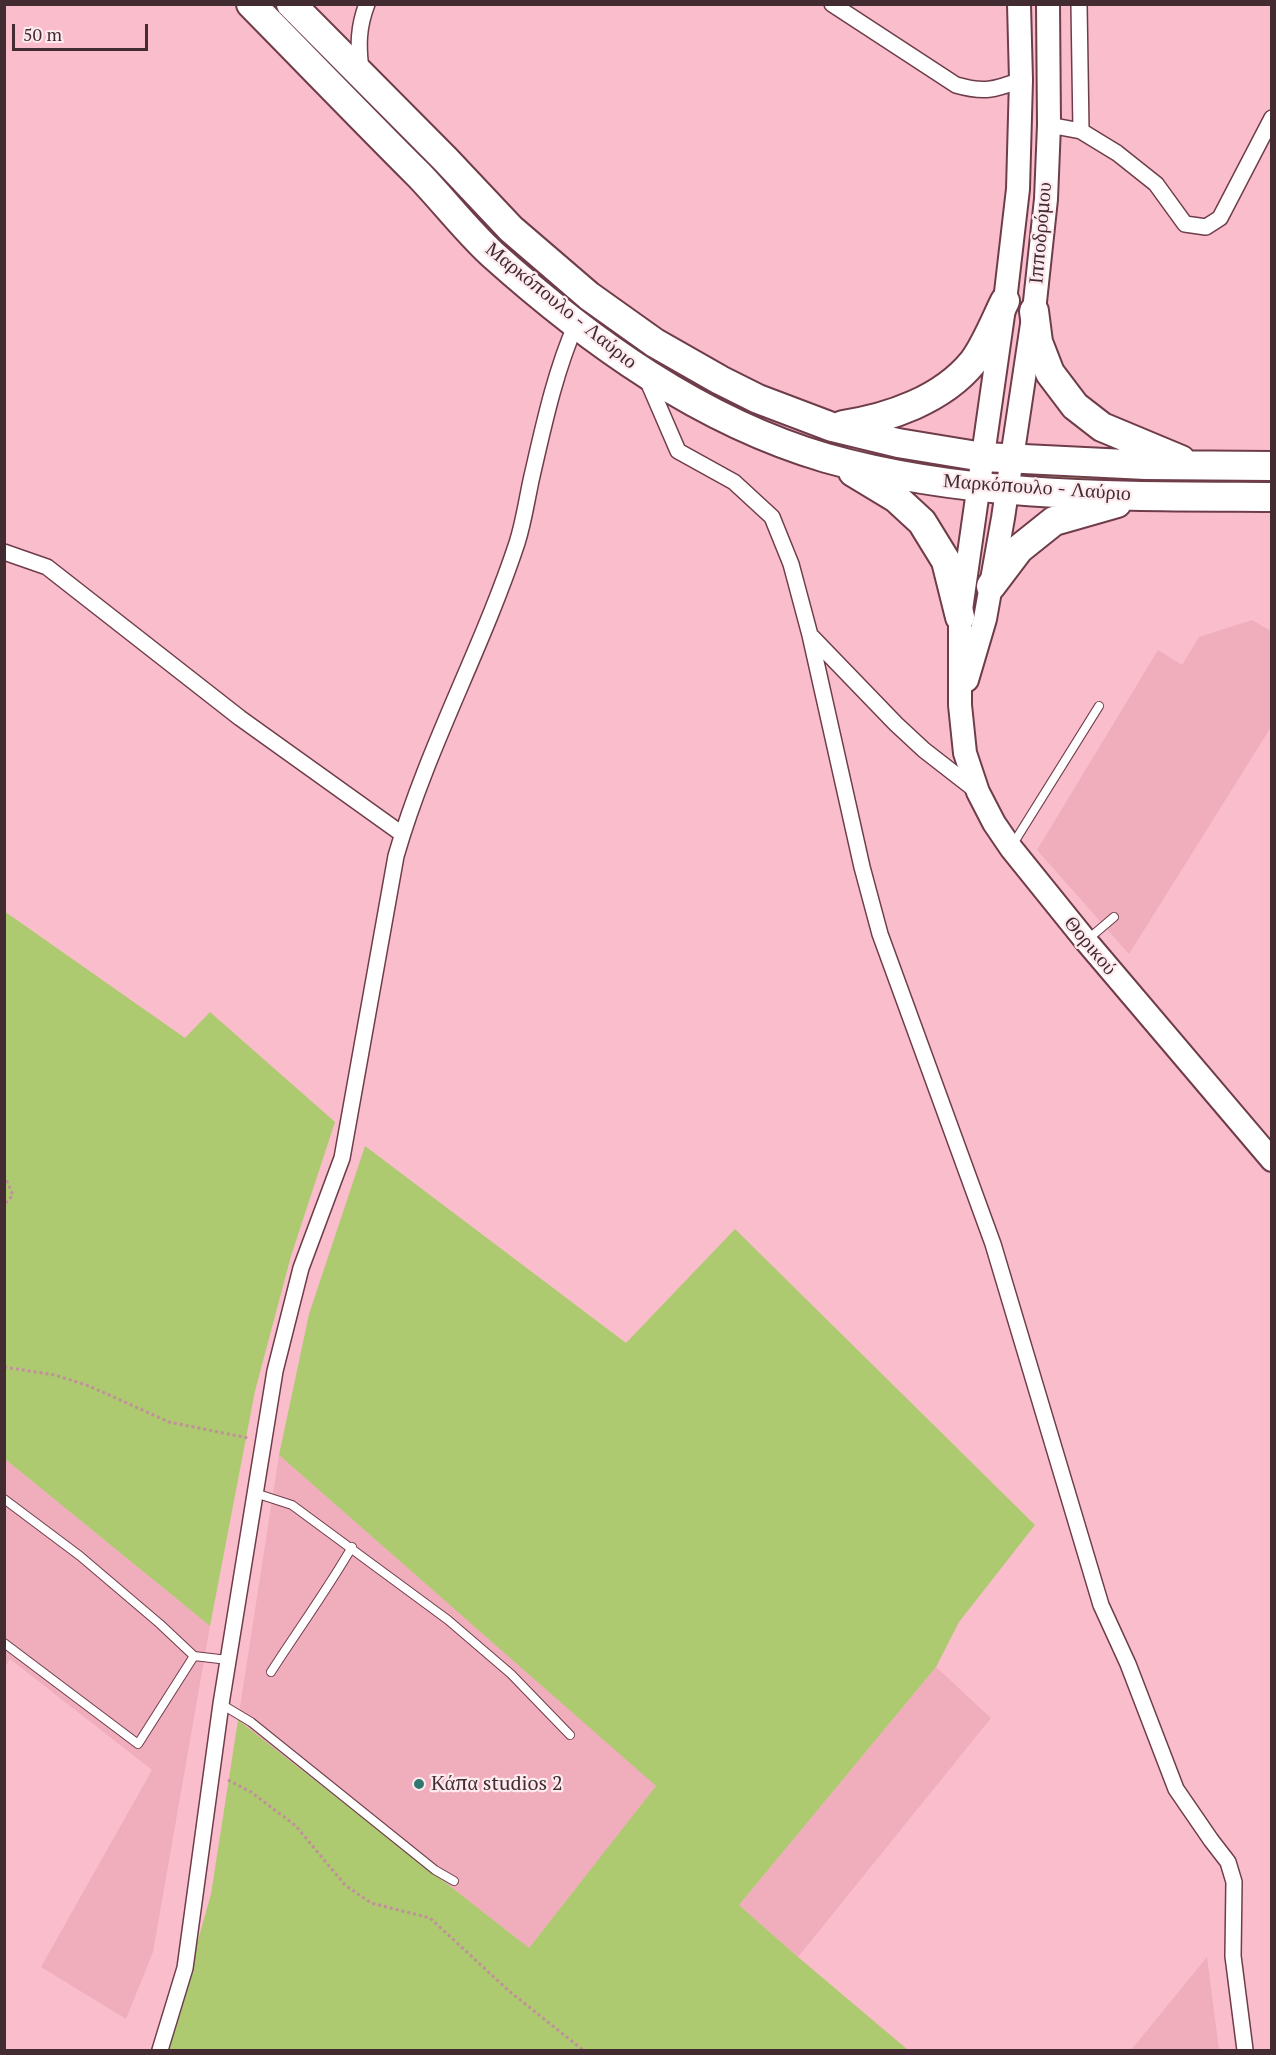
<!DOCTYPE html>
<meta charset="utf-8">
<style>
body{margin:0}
#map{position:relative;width:1276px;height:2055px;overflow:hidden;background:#fabdcb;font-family:"PT Serif",serif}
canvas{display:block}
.frame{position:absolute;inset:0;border:6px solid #432c31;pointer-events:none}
.scale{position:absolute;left:12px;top:24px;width:136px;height:27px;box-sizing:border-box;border:3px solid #432c31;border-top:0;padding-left:8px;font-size:18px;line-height:21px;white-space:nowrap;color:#432c31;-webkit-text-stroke:4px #feebef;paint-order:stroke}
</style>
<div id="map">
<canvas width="1276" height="2055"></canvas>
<div class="frame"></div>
<div class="scale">50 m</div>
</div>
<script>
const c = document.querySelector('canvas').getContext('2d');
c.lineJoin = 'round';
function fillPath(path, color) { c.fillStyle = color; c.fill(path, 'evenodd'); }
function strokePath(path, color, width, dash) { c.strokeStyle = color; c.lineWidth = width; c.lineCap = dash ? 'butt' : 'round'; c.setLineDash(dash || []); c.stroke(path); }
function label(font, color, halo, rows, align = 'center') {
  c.font = font + ' "PT Serif",serif'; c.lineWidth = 4.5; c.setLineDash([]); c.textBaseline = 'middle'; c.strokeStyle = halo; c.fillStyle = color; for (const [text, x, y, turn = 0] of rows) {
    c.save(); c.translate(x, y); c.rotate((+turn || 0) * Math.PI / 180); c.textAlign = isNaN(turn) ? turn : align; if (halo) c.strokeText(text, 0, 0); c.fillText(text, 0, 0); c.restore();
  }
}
const built = new Path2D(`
 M1252,620L1271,631V727L1129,954L1037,850L1158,650L1182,665L1199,637Z
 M279,1455L657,1786L529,1948L238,1720Z
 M5,1459L210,1626L153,1952L126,2019L41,1967L152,1770L10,1659L5,1667Z
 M936,1667L991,1718L798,1957L739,1905Z
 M1207,1957L1219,2050H1131Z`);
const green = new Path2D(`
 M1028,474L1271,479V487L1028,482Z
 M4,911L185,1038L210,1012L335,1122L291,1256L255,1391L210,1626L5,1459Z
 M365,1146L626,1343L735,1229L1035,1525L959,1622L936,1667L739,1905L798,1957L908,2050H167L211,1894L238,1720L529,1948L656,1786L279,1455L309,1314Z`);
const path = new Path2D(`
 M4,1175L13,1195L4,1205
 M4,1367L55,1375L89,1386L169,1422L248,1438
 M228,1780L251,1792L296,1826L345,1885L371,1903L430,1918L509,1991L583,2050`);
const lane = new Path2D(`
 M1013,844L1099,706
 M1087,940L1114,917
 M255,1493L292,1505L448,1620L511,1674L570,1735
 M4,1499L80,1556L160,1624L194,1656L228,1660
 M4,1643L138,1744L194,1656
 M271,1672C298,1630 327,1590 352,1547
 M221,1704L251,1722L435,1870L454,1881`);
const street = new Path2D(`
 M832,4L956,85C984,93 994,90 1021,80
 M1079,4L1081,131
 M361,70C358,46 358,27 367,4
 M1049,125L1081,131L1117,153L1156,184L1185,224L1206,227L1220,218L1272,118
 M646,377L678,451L734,482L772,517L791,564L810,635L862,867L880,934L993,1244L1101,1605L1128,1664L1176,1789L1211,1840L1228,1862L1234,1882L1233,1956L1245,2050
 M4,552L47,567L240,718L402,834
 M812,637L896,724L924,750L978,792
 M160,2050L185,1968L221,1704L275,1371L301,1268L342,1158L396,856C427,748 482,649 517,543C524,521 527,498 532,476C544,424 555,372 576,324`);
const secondary = new Path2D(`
 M1019,4L1021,80L1018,189L1005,301L960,617V705L965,753L978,792L994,823L1011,848L1086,941L1272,1160
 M967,680L985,619L1003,518L1034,311L1046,199L1049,125L1048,4`);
const highway = new Path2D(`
 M251,4C307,61 363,119 419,175C444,201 466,230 492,254C589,341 700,421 826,458C971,499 1123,496 1272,497
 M291,4L445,159L511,229L589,296L655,343L720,380L758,399L832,427L898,443L983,457L1146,465L1272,466
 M1034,311L1038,342L1050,373L1075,406L1102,427L1181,460
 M843,425C889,418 942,400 973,362C985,347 996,319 1005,301
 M853,472L896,498L922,522L946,561L960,617
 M991,586L1019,549L1054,521L1117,503`);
const markers = [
 [419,1784,6,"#31786e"]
];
const streetNames = [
 ["Ιπποδρόμου",1041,233,-85],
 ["Μαρκόπουλο - Λαύριο",561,306,39],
 ["Μαρκόπουλο - Λαύριο",1037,488,4],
 ["Θορικού",1090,946,50]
];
const poiNames = [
 ["Κάπα studios 2",431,1784]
];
fillPath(built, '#f0aebd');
fillPath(green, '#adca70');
strokePath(lane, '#6f3d4a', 10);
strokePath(street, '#6f3d4a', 18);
strokePath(secondary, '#6f3d4a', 26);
strokePath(highway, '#6f3d4a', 32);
strokePath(path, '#c2909c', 3, [3, 3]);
strokePath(lane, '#fff', 8);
strokePath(street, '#fff', 15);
strokePath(secondary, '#fff', 22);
strokePath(highway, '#fff', 28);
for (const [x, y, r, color] of markers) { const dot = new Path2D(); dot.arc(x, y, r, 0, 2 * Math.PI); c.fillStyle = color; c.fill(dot); strokePath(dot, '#feebef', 2); }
label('20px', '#432c31', '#feebef', streetNames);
label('20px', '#432c31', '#feebef', poiNames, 'left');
</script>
